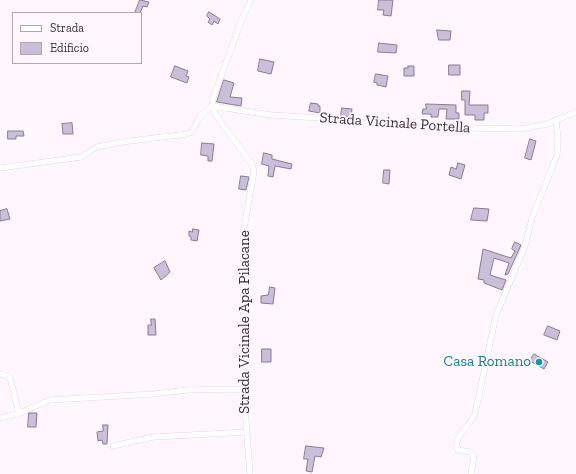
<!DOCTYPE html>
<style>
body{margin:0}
#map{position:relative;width:576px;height:474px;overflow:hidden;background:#fff6fe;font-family:"Zilla Slab",serif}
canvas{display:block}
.legend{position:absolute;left:12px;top:12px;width:130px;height:52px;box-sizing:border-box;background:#fff6fe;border:1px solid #afa6ae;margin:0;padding:5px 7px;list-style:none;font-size:12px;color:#362d35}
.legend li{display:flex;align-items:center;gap:8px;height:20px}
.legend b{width:20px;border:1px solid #afa6ae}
</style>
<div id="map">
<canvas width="576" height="474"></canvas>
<ul class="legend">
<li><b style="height:5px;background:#fff"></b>Strada</li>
<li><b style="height:11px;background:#cabfd8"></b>Edificio</li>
</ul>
</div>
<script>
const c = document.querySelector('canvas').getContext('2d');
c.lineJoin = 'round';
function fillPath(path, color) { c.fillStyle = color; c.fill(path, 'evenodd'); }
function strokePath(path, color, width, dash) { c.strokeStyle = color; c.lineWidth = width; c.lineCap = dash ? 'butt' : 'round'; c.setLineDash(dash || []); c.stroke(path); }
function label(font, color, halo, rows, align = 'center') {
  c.font = font + ' "Zilla Slab",serif'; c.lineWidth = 3.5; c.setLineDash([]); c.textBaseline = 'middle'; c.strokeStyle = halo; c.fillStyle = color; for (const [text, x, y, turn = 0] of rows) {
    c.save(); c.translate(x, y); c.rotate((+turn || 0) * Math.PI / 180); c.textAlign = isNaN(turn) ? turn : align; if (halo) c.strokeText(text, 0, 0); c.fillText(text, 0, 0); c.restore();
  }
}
const building = new Path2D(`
 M140,0L149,2L147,7L143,6L140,13H135Z
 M379,0H393L391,16L383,15L384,10H378Z
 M209,12L220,19L218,24L214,21L212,25L208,22L210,19L207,16Z
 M437,30L451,31L450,40H439Z
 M379,43L397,45L396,53L378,52Z
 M260,59L274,62L271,74L258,71Z
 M449,65H460V75H449Z
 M175,66L188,71L186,76L189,77L187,83L171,77Z
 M408,66H414V76H404V68H408Z
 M376,74L388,76L386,87L377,85V83L374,82Z
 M224,80L234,83L230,97L242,98L241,106L217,102Z
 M462,91H470L469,105H488V113H484V120H475V115H465V100H462Z
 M311,103L318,104V106H320V113L309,111Z
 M426,104L456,105V113H459V119H446L447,109H439L438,117H431V114H422L423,109H426Z
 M342,108L352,109L351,117L341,116Z
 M72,123L73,134H63L62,124Z
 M8,131H23L24,136H16V139H8Z
 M530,139L536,141L531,160L525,158Z
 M202,143L214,144L212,161H208V156L201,155Z
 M264,153L272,155V159L292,164L291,169L275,166L273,177L268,176L269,166L262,164Z
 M458,163L465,165L461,179L449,175L451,167L456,169Z
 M384,170H390L389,184L383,183Z
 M241,176L249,177L246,190L239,189Z
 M474,208L489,209L487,221L471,220Z
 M7,209L10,219L0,221V211Z
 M193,229L199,230L197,241L191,240V237L189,236V231L192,232Z
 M515,242L521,245L508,274L505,275L509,263L494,258L490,275L506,280L502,290L484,283V280L478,279L483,249L511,258L515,251L512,249Z
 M165,261L170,272L161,280L154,268Z
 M270,287L275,288L273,304L261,303V296L268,295Z
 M151,319H155L156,335H148V325H151Z
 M548,326L560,331L557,340L544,335Z
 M262,349H271V362H262Z
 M534,354L548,362L544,369L530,361Z
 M29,413H37L36,427H28Z
 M103,425H108L107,444H103L102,440L98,441L97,432L103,431Z
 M306,446L324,448L321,457L315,456L312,472L306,471L308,459H304Z`);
const minor = new Path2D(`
 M0,168L81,157L97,147L122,142L187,134L192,131L201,115L212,106L271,115L320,118L362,123L417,127L520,129L547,124L576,112
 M0,374L10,377L19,414
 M0,418L17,414L50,400L154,394L187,390L244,389
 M113,446L153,437L247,432
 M250,474L244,395L243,234L254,171L252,164L215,114L212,101L242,19L251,0
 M471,474L474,456L470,452L458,450L456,445C461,427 469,428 475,414L496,315L525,246L532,218L557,155L558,138L556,120`);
const markers = [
 [539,362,4,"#0f9aa8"]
];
const streetNames = [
 ["Strada Vicinale Portella",395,123,4],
 ["Strada Vicinale Apa Pilacane",245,322,-90]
];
const cultureNames = [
 ["Casa Romano",531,362]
];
fillPath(building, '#cabfd8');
strokePath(building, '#867c93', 1);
strokePath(minor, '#d6c0d4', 6);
strokePath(minor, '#fff', 5.5);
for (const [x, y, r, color] of markers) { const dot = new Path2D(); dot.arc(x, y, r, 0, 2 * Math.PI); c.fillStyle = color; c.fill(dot); strokePath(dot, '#fff6fe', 1.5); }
label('15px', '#362d35', '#fff6fe', streetNames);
label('15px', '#0d838f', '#fff6fe', cultureNames, 'right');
</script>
